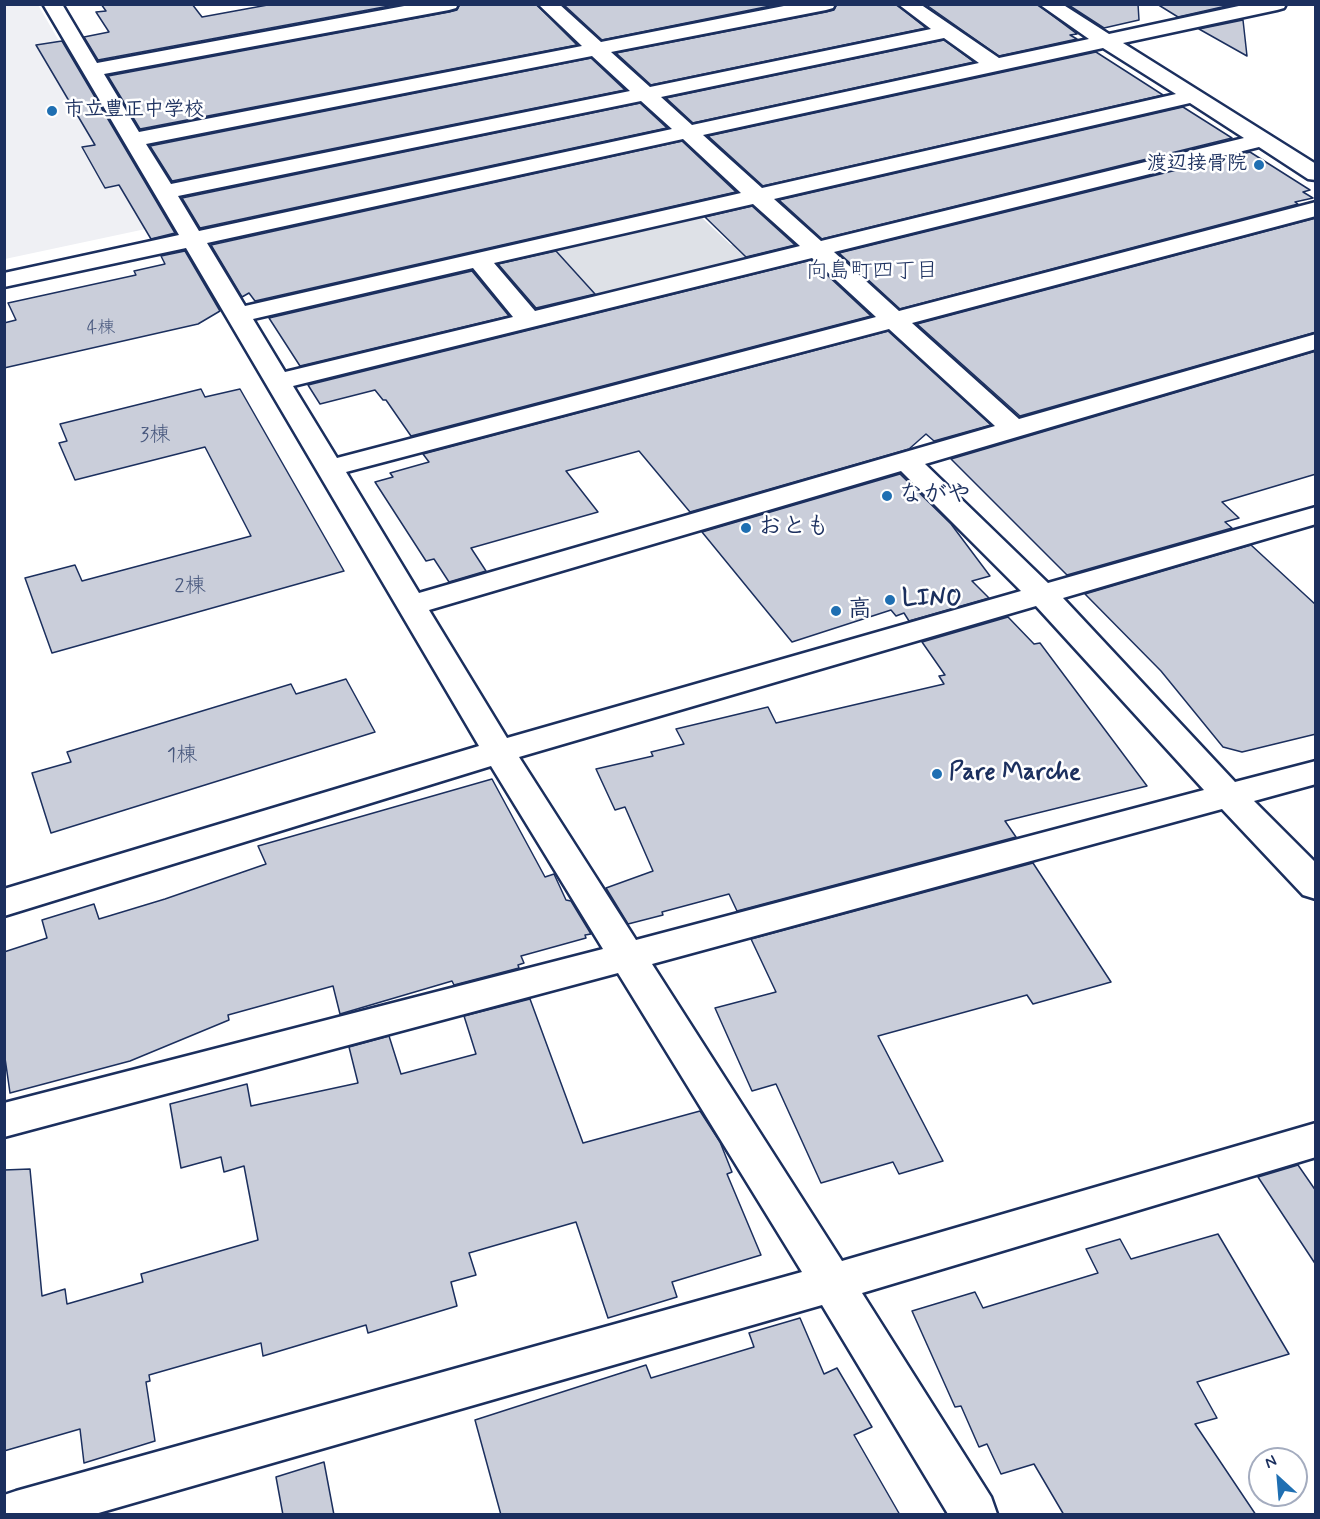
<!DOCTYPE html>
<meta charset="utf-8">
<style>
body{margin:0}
#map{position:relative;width:1320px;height:1519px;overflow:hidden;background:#fff;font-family:Mynerve,sans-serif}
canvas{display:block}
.frame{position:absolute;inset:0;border:6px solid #1b2f5e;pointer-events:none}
.north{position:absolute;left:1248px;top:1447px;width:60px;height:60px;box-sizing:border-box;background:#fff;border:2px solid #a4acbf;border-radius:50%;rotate:334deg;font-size:16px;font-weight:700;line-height:24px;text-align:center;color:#1b2f5e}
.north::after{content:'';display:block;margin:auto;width:21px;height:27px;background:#1f6fb2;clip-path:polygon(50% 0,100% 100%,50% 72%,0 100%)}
</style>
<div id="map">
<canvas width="1320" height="1519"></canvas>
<div class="frame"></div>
<div class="north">N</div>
</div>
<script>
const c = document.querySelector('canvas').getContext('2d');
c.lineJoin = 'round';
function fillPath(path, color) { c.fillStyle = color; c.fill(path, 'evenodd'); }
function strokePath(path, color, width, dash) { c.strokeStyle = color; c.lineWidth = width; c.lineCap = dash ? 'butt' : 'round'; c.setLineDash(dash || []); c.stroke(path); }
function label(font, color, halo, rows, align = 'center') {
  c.font = font + ' Mynerve,"Klee One",sans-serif'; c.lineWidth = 5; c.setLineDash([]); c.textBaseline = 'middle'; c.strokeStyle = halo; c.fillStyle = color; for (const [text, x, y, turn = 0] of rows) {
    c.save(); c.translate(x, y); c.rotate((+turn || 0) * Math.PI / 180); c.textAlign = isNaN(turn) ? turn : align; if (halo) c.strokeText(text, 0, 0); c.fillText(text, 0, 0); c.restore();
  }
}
const built = new Path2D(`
 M4,5H38L162,218L155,227L5,259Z`);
const green = new Path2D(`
 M698,214L731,245L780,233L794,247L792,251L581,303L536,252Z`);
const building = new Path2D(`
 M101,4H192L202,17L273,4H400L98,60L84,37L109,32L96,12L106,11Z
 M460,4H536L577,45L140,129L108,76L449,12L457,10Z
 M563,4H780L602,40Z
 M837,4H896L926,28L651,85L616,53L826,12L834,10Z
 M925,4H1037L1077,34L1070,35L1077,39L999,56Z
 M1067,4H1138L1139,20L1104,28Z
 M1157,4H1235L1178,17Z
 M1243,20L1247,56L1199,29Z
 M944,40L974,62L693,123L666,98Z
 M62,41L175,233L151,239L119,185L105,188L82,147L95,145L36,45Z
 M1096,52L1163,95L763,186L708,136Z
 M591,58L625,90L172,181L150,146Z
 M640,103L667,128L200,228L182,198Z
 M1183,107L1232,138L822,239L779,200Z
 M682,141L736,192L255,301L249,293L242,297L211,245Z
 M1250,152L1310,190L1303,192L1313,198L1295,202L1298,204L900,309L839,253Z
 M752,206L795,245L746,257L705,217Z
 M1316,218V332L1020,416L917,324Z
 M185,251L220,311L198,324L4,368V323L16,320L8,303L136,275L134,271L165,264L161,256Z
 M556,251L595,294L536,308L498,264Z
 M811,260L871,316L411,436L386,400H383L375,390L320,404L308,385Z
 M472,271L509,316L300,366L269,318Z
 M888,331L991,425L934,441L926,434L909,449L690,512L639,451L566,471L598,512L471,548L486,571L449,582L434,559L426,561L375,482L393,477L390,473L429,462L423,454Z
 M1316,351V474L1222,502L1239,518L1225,522L1232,528L1067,575L951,459Z
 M201,389L205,397L240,389L344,571L52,653L25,578L75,565L82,581L251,536L205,447L75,480L59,443L67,441L60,424Z
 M900,474L951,524L990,576L972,581L989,598L909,621L904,613L896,616L891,610L792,642L702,532Z
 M1251,545L1316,605V734L1242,752L1223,747L1161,671L1085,594Z
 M1008,617L1034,644L1040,643L1147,786L1005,821L1016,837L737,911L729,894L662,912L663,915L628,924L606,888L653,871L625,807L615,810L596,769L653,756L651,752L684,744L676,729L768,707L776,723L944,684L939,676L945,675L922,642Z
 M346,679L375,732L51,833L32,773L71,762L67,752L291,684L296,694Z
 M492,779L545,877L554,874L566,900L571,901L591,934L585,935L586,938L521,956L524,963L518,965L519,968L454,985L452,981L340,1014L333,986L228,1015L229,1020L130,1061L10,1093L4,1051V952L47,938L42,920L94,904L99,919L165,899L266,864L258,846Z
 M1033,863L1111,982L1033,1004L1027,995L878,1036L943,1161L899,1174L893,1162L821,1183L776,1084L752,1091L715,1008L776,992L751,939Z
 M530,999L583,1143L700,1111L720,1142L732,1172L727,1174L761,1255L672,1282L677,1297L608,1318L576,1222L469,1253L476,1275L451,1282L457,1306L368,1333L366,1325L263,1356L261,1343L149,1375L150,1381L146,1382L155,1441L84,1463L80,1429L4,1451V1170L30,1169L42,1296L65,1289L67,1304L143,1282L141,1274L258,1240L244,1166L224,1172L221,1157L181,1168L170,1104L247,1084L251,1106L358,1083L349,1047L389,1036L401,1074L476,1054L464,1016Z
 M1298,1165L1316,1191V1265L1258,1177Z
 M1218,1234L1289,1354L1197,1382L1217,1418L1195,1424L1256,1515H1064L1034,1464L1001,1474L987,1444L979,1447L961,1406L955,1407L912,1311L975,1292L983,1308L1098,1273L1086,1249L1120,1239L1131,1259Z
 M800,1318L824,1374L837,1368L872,1427L854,1435L900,1515H501L475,1420L646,1365L651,1378L754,1347L749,1333Z
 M324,1462L334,1515H283L276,1477Z`);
const minor = new Path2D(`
 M43,4H62L97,63L415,4H458L456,8L449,10L104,74L139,132L582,46L538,4H559L601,42L794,4H835L833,8L826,10L611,52L650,87L931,29L898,4H920L999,58L1089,39L1039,4H1062L1109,34L1248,4H1286L1284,8L1277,10L1123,43L1316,164V180L1308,179L1259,147L834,252L899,311L1316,202V216L912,323L1019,419L1316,334V349L925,464L1048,583L1316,507V524L1063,598L1235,782L1316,761V784L1254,801L1316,863V899L1303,895L1222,809L652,964L842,1261L1316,1123V1157L862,1293L991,1497L997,1514H948L822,1305L95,1514H4V1495L16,1491L802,1272L618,973L4,1137V1103L603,949L491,766L4,916V889L479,746L186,248L4,287V273L179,235ZM944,38L979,63L692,125L661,97ZM1103,48L1176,94L762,188L703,135ZM592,56L630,91L171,184L146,144ZM641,101L672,129L199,231L178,196ZM1190,103L1244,138L821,241L774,199ZM683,139L741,193L245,306L207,243ZM753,204L800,246L535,311L494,263ZM812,258L876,317L337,458L293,386ZM473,268L513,317L285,372L253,319ZM889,329L995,426L419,593L346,472ZM901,471L1021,591L507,738L429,610ZM1036,606L1204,790L636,940L519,757Z`);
const markers = [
 [52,111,6,"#1f6fb2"],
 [1259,165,6,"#1f6fb2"],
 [887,496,6,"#1f6fb2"],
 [746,528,6,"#1f6fb2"],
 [890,600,6,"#1f6fb2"],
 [836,611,6,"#1f6fb2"],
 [937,774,6,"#1f6fb2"]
];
const farNumbernames = [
 ["4棟",101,329]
];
const farPoinames = [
 ["市立豊正中学校",64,111],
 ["渡辺接骨院",1247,165,"right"]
];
const numberNames = [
 ["3棟",155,437],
 ["2棟",190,588],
 ["1棟",182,757]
];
const farNeighbourhoodnames = [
 ["向島町四丁目",872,272]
];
const poiNames = [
 ["ながや",899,496],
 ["おとも",758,528],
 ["LINO",902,600],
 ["高",848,611],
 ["Pare Marche",949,774]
];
fillPath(built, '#eff0f4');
fillPath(green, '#dee1e7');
fillPath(building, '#caceda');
strokePath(building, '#1b2f5e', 1.5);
strokePath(minor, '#1b2f5e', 5);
fillPath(minor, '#fff');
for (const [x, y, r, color] of markers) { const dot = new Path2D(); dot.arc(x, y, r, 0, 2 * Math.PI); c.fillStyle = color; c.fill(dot); strokePath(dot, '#fff', 2); }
label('18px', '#47577d', null, farNumbernames);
label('bold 20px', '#1b2f5e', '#fff', farPoinames, 'left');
label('21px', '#47577d', null, numberNames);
label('22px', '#1b2f5e', '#fff', farNeighbourhoodnames);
label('bold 24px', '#1b2f5e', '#fff', poiNames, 'left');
</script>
